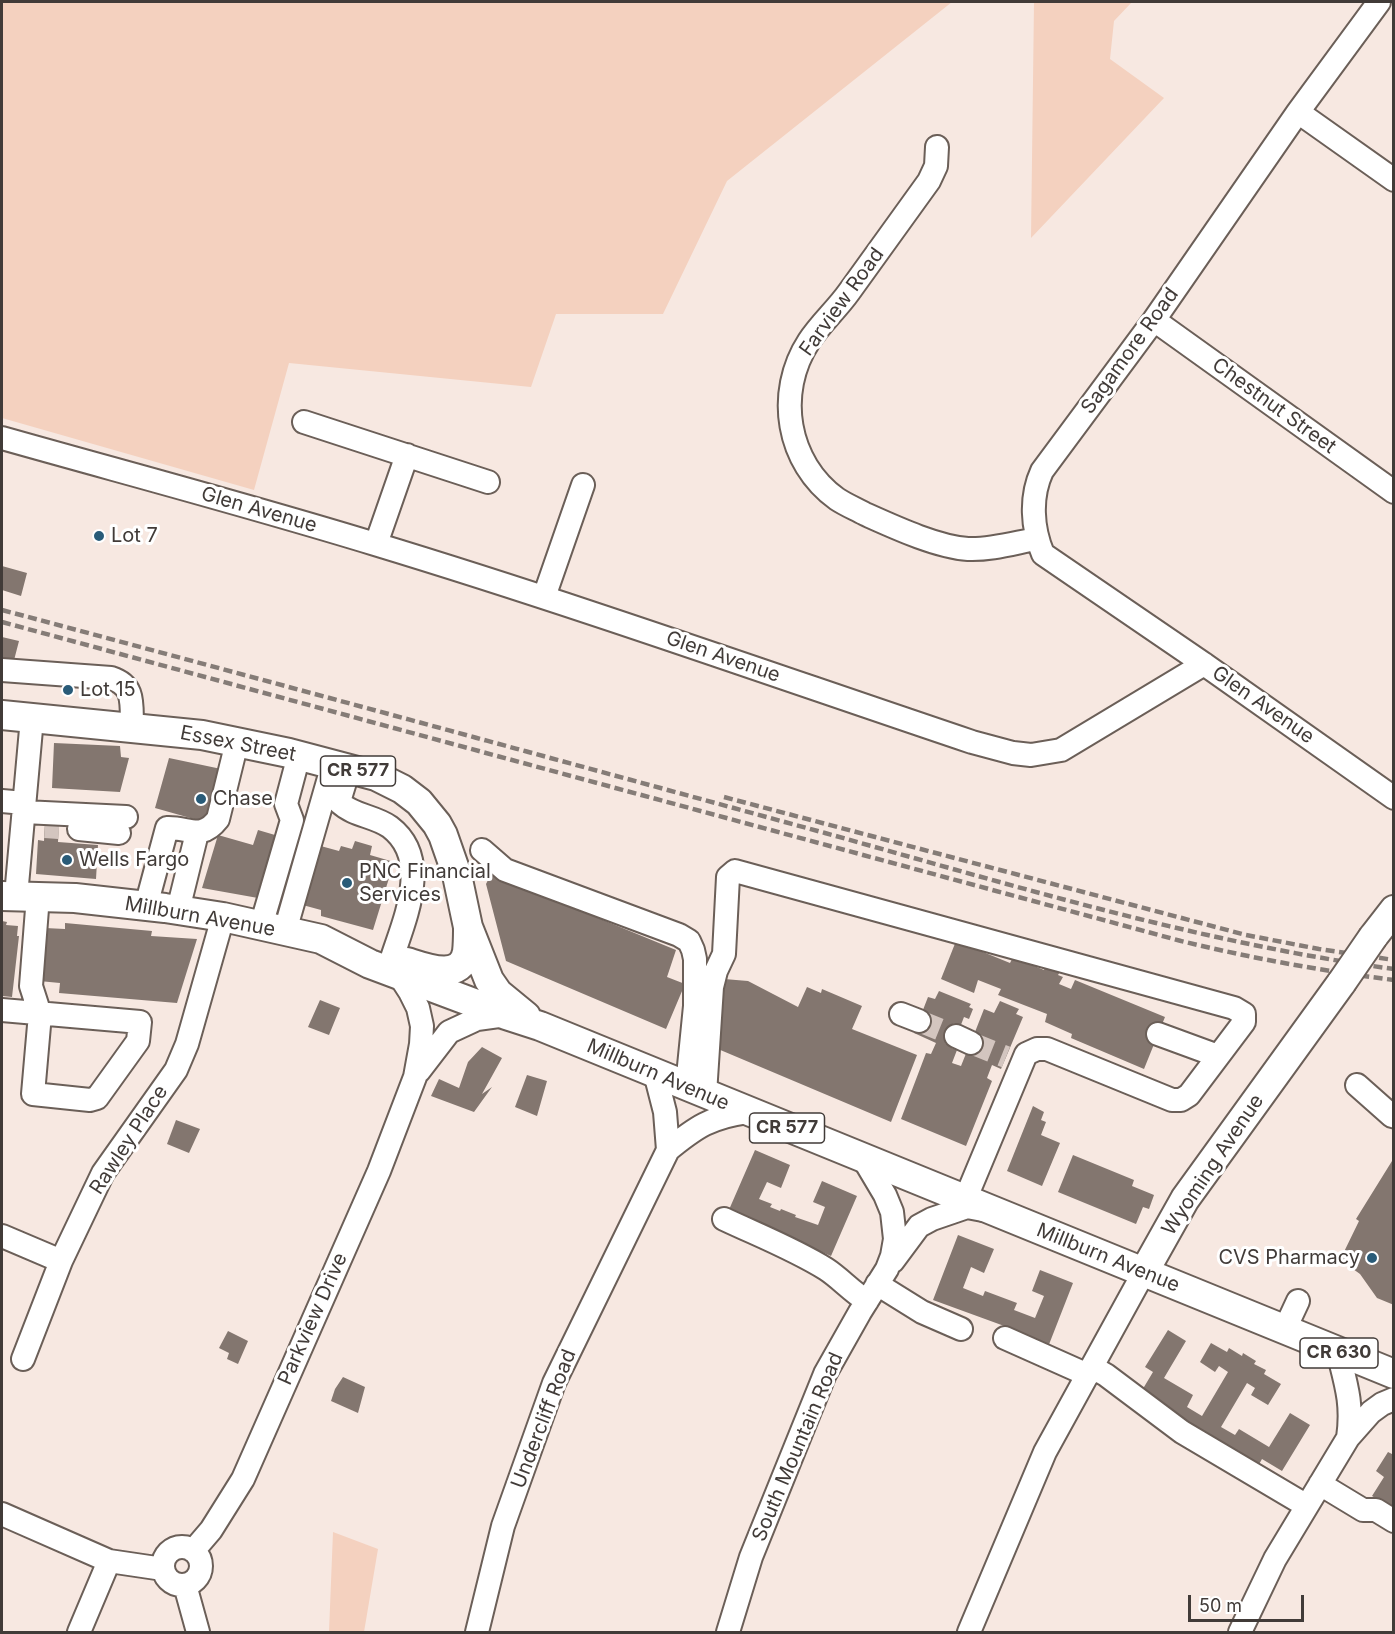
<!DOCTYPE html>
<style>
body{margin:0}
#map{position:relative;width:1395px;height:1634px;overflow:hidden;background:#f7e8e1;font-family:Inter,sans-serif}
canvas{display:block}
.frame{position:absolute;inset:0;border:3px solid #413b38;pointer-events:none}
.scale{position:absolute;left:1188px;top:1595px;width:116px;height:27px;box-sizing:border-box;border:3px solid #413b38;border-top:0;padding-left:8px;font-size:18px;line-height:21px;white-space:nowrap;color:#413b38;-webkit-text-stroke:4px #fff;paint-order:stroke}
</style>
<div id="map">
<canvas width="1395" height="1634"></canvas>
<div class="frame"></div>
<div class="scale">50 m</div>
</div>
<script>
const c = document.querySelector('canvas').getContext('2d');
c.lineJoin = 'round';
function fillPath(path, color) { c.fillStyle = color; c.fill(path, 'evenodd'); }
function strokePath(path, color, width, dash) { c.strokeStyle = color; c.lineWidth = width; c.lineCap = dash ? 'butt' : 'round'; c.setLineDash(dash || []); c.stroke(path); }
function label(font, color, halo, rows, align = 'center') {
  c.font = font + ' Inter,sans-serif'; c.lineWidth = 6; c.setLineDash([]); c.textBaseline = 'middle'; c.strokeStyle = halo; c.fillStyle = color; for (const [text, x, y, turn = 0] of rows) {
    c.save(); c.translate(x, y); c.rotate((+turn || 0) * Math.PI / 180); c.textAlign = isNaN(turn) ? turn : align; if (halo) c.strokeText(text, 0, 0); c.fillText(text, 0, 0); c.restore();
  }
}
const green = new Path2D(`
 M2,2H952L727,181L663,314H556L531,387L289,363L254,490L2,418Z
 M1034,2H1132L1114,21L1110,59L1164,98L1031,238Z
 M333,1532L378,1549L364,1632H329Z`);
const building = new Path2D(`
 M2,566L27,573L21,596L2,590Z
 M2,637L19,641L12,668L2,665Z
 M54,743L120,746L121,757L129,758L120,792L52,788Z
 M169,758L226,770L208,823L155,808Z
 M45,822L59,823L58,842L98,845L96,879L36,874L38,840L44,841Z
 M258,830L275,835L258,898L202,888L218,835L253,845Z
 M355,841L372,846L370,855L394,862L373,930L321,916V910L299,904L317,845L339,851L341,846L352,849Z
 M491,874L676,950L667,977L685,984L666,1029L506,961L486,884Z
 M2,921L7,922L6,925L18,926L17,936H19L12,997L2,996Z
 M65,923L152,931L151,936L197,939L177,1003L59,993L60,983L39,981L45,928L65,929Z
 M956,941L1010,963L1013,957L1044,970L1046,964L1061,970L1058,975L1063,977L1059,984L1071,989L1075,980L1165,1017L1144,1069L1071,1038L1072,1034L1045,1022L1047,1014L998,995L1001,989L978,980L974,993L941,979Z
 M724,979L748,981L798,1007L807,987L821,993L822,989L862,1006L852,1029L917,1055L891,1122L718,1049Z
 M939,991L971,1004L969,1007L973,1009L969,1019L964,1017L952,1048L957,1050L952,1063L961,1066L971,1041L968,1039L971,1031L975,1032L984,1009L994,1013L1000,1001L1019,1009L1016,1014L1023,1017L1001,1069L992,1065L987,1078L992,1081L966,1146L901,1119L926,1053L931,1054L936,1043L914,1033L928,997L935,999Z
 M320,1000L340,1008L329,1035L308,1027Z
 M482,1047L502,1058L482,1094L492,1087L474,1112L431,1096L439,1079L459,1088L468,1062Z
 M527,1075L547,1081L537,1116L515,1107Z
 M1033,1106L1044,1112L1041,1120L1046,1122L1041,1135L1060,1143L1042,1186L1007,1171Z
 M176,1120L200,1129L189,1153L167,1144Z
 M755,1150L790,1165L781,1188L767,1182L759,1199L772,1204L770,1207L780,1211L781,1209L796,1215L795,1217L818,1225L825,1207L813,1202L822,1181L857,1196L831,1256L728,1212Z
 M1073,1155L1134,1180L1132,1186L1154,1195L1149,1209L1143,1207L1136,1224L1058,1192Z
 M1392,1161L1394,1162V1305L1377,1298L1360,1274L1346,1264L1341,1258L1359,1221L1356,1219Z
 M958,1235L994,1249L984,1273L971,1267L963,1288L983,1296L985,1291L1017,1303L1014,1310L1035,1318L1044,1296L1032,1291L1040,1270L1073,1283L1048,1347L1006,1330L1007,1327L933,1300Z
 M1168,1330L1186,1341L1164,1378L1193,1395L1187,1407L1202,1416L1228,1372L1219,1366L1215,1372L1200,1362L1211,1343L1227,1352L1229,1348L1242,1356L1243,1353L1256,1361L1254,1364L1266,1370L1264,1374L1281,1384L1268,1405L1251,1395L1255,1388L1247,1383L1221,1427L1235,1435L1239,1429L1269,1447L1290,1413L1310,1425L1282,1471L1262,1459L1257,1468L1178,1421L1181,1416L1141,1392L1153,1372L1145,1367Z
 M228,1331L248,1341L238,1364L227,1359L229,1353L219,1348Z
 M343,1377L365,1387L358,1413L331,1401L335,1389Z
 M1388,1452L1394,1455V1509L1372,1496L1384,1477L1376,1471Z`);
const minorTunnel = new Path2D(`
 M45,827L59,828
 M919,1021L956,1036
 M971,1043L1006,1057`);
const minor = new Path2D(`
 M1379,2L1298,112L1154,320L1042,471C1030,497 1032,528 1043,554L1204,664L1394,798
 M1298,112L1394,180
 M937,147L936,166L929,181C902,218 876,255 849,292C837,309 820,324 809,341C775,393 787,463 837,499C846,505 856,509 865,514C894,527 937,547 968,549C991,550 1014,543 1036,539
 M1154,320L1394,492
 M304,422L488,482
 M2,438C126,473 251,506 375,544C576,605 773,675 972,742L1013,753L1031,755L1061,750L1204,664
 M376,544L407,455
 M544,597L583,485
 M2,670L111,678C136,686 131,705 132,728
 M349,769L341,795L340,803C354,816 375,816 390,827C432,859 405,918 392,958
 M2,801L24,803
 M24,812L126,817
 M79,829L119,833
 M482,850L505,870L679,935L689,941L693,950L695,959V1006L687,1086
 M16,896L32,718
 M146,906L167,828C189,827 201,841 218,819L237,742
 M178,910L197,833
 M261,926L292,820L286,804L299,755
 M285,931L333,764
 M2,1010L140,1022L138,1041L97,1098L90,1100L33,1094L40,1014L31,986L38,896
 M901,1014L919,1021
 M1158,1034L1218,1056
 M956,1036L971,1043
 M419,1071L449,1032L477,1019L506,1015
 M1357,1085L1392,1116L1394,1115
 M705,1094L712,987L716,971L724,954L728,877L735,871L1234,1008L1244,1014V1022L1189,1095L1181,1100H1172L1047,1049H1037L1026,1054L965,1200
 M668,1150C696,1127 711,1117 747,1112
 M724,1219C758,1235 794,1249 826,1269C840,1278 852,1292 867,1301
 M2,1236L61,1261
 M893,1261L919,1226L932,1219L967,1207L983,1210
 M877,1284L922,1312L961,1329
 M1284,1331L1298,1301
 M1005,1338L1088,1375
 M1338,1352C1346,1384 1353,1404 1348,1438
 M23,1359L61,1261L103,1173L176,1070L187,1044L223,917
 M1092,1367L1106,1375L1182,1432L1307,1506
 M1320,1484L1363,1510H1376L1394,1521
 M2,1514L109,1561L163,1569
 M163 1566a19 19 0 1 1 38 0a19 19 0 1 1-38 0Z
 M193,1551L211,1530L243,1479L379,1171L415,1077L421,1044L422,1026L418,1008L410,992L399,975
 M185,1585L198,1632
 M79,1632L109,1561
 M477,1632L503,1526L554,1383L668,1150L665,1112L655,1073
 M728,1632L751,1557L825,1374L860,1312L887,1269L892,1256L895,1239L892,1212L885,1195L863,1158
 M969,1632L1045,1452L1144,1272
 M1240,1632L1275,1559L1348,1438L1371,1412L1382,1404L1394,1399`);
const major = new Path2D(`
 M2,715L202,735L289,753L376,776L402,789L419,802L437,824L443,835L457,875L468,927L489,980L498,993L526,1016
 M2,896L75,898L165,908L223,917L321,939L370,964L506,1015L540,1026L1394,1374
 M1373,937L1394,910
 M407,962C426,968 461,982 467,952C468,944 468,936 468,928
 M1144,1272L1185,1199L1342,982`);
const rail = new Path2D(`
 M2,610C276,683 551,758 825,833C1012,885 1200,943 1394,969
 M2,622L1181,941C1251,958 1322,971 1394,980
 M724,797L1246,935L1319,949L1394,960`);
const majorBridge = new Path2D(`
 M1342,982L1373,937`);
const markers = [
 [99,536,6,"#295b78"],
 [68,690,6,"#295b78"],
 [201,799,6,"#295b78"],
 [67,860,6,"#295b78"],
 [347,883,6,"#295b78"],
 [1372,1258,6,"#295b78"]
];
const shields = [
 [358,771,75],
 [787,1128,75],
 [1339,1353,78]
];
const shieldNames = [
 ["CR 577",358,771],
 ["CR 577",787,1128],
 ["CR 630",1339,1353]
];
const streetNames = [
 ["Farview Road",842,302,-54],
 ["Sagamore Road",1130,351,-54],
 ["Chestnut Street",1274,406,36],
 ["Glen Avenue",259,510,16],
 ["Glen Avenue",723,657,19],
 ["Glen Avenue",1263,705,35],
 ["Essex Street",238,744,11],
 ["Millburn Avenue",200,917,10],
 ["Millburn Avenue",658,1075,23],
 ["Rawley Place",129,1140,-57],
 ["Wyoming Avenue",1213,1165,-56],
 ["Millburn Avenue",1108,1258,22],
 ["Parkview Drive",313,1319,-66],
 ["Undercliff Road",544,1419,-69],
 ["South Mountain Road",798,1447,-67]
];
const poiNames = [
 ["Lot 7",111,536],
 ["Lot 15",80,690],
 ["Chase",213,799],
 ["Wells Fargo",79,860],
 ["PNC Financial",359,872],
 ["Services",359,895],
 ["CVS Pharmacy",1360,1258,"right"]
];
fillPath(green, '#f4d1bf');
fillPath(building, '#83766f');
strokePath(minorTunnel, '#d3c5bf', 22, [22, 11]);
strokePath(minor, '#6b5f58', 26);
strokePath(major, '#6b5f58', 32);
strokePath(minor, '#fff', 22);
strokePath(major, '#fff', 28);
strokePath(rail, '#857c77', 4.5, [9, 4.5]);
strokePath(majorBridge, '#6b5f58', 32, []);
strokePath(majorBridge, '#fff', 28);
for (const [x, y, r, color] of markers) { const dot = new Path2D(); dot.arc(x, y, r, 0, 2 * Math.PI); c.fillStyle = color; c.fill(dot); strokePath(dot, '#fff', 2); }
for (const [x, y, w] of shields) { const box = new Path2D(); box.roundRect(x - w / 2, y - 15, w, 30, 4.5); c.fillStyle = '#fff'; c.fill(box); strokePath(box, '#413b38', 1.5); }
label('bold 18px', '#413b38', null, shieldNames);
label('20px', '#413b38', '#fff', streetNames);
label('20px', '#413b38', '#fff', poiNames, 'left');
</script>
